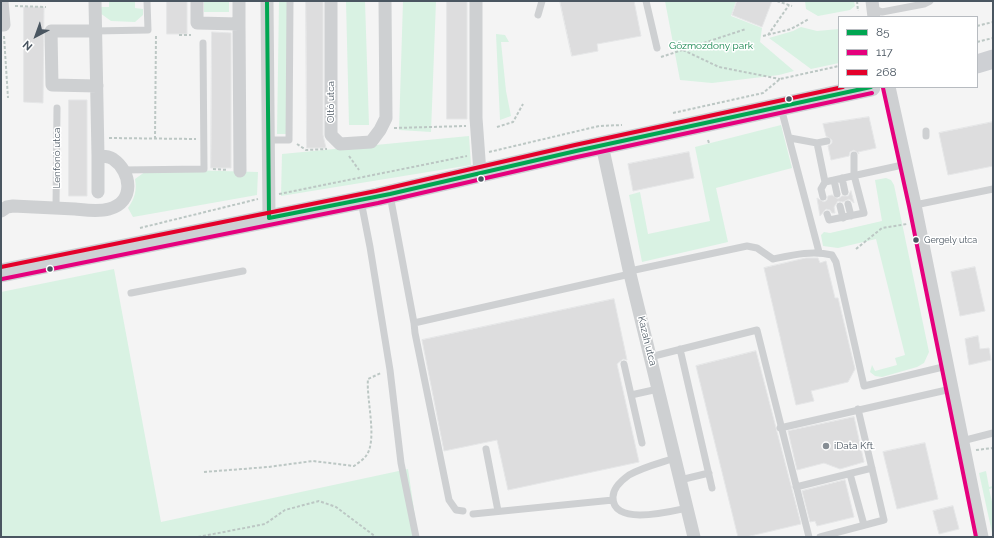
<!DOCTYPE html>
<meta charset="utf-8">
<style>
body{margin:0}
#map{position:relative;width:994px;height:538px;overflow:hidden;background:#f4f4f4;font-family:Raleway,sans-serif}
canvas{display:block}
.frame{position:absolute;inset:0;border:2px solid #4a5661;pointer-events:none}
.legend{position:absolute;left:838px;top:16px;width:140px;height:72px;box-sizing:border-box;background:#fff;border:1px solid #b7bbc0;margin:0;padding:5px 7px;list-style:none;font-size:12px;color:#4a5661}
.legend li{display:flex;align-items:center;gap:8px;height:20px}
.legend b{width:20px;border:1px solid #b7bbc0}
.north{position:absolute;left:16px;top:16px;width:40px;height:40px;-webkit-text-stroke:3px #fff;paint-order:stroke;rotate:221deg;font-size:11px;font-weight:700;line-height:16px;text-align:center;color:#4a5661}
.north::after{content:'';display:block;margin:auto;width:14px;height:18px;background:#4a5661;clip-path:polygon(50% 0,100% 100%,50% 72%,0 100%)}
</style>
<div id="map">
<canvas width="994" height="538"></canvas>
<div class="frame"></div>
<ul class="legend">
<li><b style="height:5px;background:#00a651"></b>85</li>
<li><b style="height:5px;background:#e5007d"></b>117</li>
<li><b style="height:5px;background:#e4002b"></b>268</li>
</ul>
<div class="north">N</div>
</div>
<script>
const c = document.querySelector('canvas').getContext('2d');
c.lineJoin = 'round';
function fillPath(path, color) { c.fillStyle = color; c.fill(path, 'evenodd'); }
function strokePath(path, color, width, dash) { c.strokeStyle = color; c.lineWidth = width; c.lineCap = dash ? 'butt' : 'round'; c.setLineDash(dash || []); c.stroke(path); }
function label(font, color, halo, rows, align = 'center') {
  c.font = font + ' Raleway,sans-serif'; c.lineWidth = 3; c.setLineDash([]); c.textBaseline = 'middle'; c.strokeStyle = halo; c.fillStyle = color; for (const [text, x, y, turn = 0] of rows) {
    c.save(); c.translate(x, y); c.rotate((+turn || 0) * Math.PI / 180); c.textAlign = isNaN(turn) ? turn : align; if (halo) c.strokeText(text, 0, 0); c.fillText(text, 0, 0); c.restore();
  }
}
const green = new Path2D(`
 M109,1H135V8L143,9V15L135,22L111,21L100,13V7H109Z
 M204,1H229V12H204Z
 M279,1H287L288,134H277Z
 M346,1H365L369,125H349Z
 M403,1H436L431,132L399,130Z
 M665,1H736L731,16L762,28L760,42L794,71L779,75L712,83L680,80Z
 M805,1H854L855,6L850,10L818,16L806,9Z
 M801,27L817,31L839,29V63L811,69L769,38L793,31Z
 M496,34L505,35L509,42H501L506,91L511,116L500,120Z
 M781,125L792,168L716,188L728,242L642,262L629,195L640,192L648,234L710,221L695,147Z
 M469,136L471,165L281,196L282,154Z
 M149,169L258,172L257,195L133,217L128,208C135,198 137,190 135,179Z
 M886,178L891,180L894,185L929,352L924,363L917,367L882,377L875,376L870,372L872,365L875,371L897,365L895,358L905,355L876,239L838,248L823,246L821,235L824,232L830,233L882,221L875,180Z
 M114,269L161,522L408,469L418,537H1V292Z
 M986,471L989,487L993,486V488L989,489L993,506V537L979,473Z`);
const building = new Path2D(`
 M167,1H187V34H167Z
 M306,1H323V135L326,148H307Z
 M447,1H467V119H447Z
 M560,1H634L641,36L597,44L598,51L572,56Z
 M737,1H772L762,27L732,15Z
 M24,7H44L43,103L24,102Z
 M212,32L231,33V168H211Z
 M69,100H87V196H69Z
 M869,117L876,148L858,152L859,154L854,150L850,152L849,156L831,160L828,146L832,143V140L826,136L823,124Z
 M993,122V166L948,175L939,133Z
 M689,152L694,178L633,191L628,164Z
 M851,191L854,203L849,199L843,202L838,201L834,207L835,213H832L830,210L826,209L820,216L817,198L824,202L827,200L828,196L832,195L838,199L842,196H848Z
 M806,258H818L820,263L826,261L835,298H838L855,369L848,382L811,391L814,401L796,405L764,268Z
 M975,267L985,311L960,316L951,272Z
 M614,299L627,360L623,359L617,364L639,462L508,490L497,440L444,451L422,340Z
 M978,336L980,349L989,348L991,360L969,365L965,339Z
 M756,351L801,524L746,537H738L696,366Z
 M854,417L864,462L840,469L824,463L797,470L788,431Z
 M925,443L938,499L897,509L883,452Z
 M845,480L854,517L817,526L815,521L810,522L802,491Z
 M953,506L959,529L939,534L933,511Z`);
const path = new Path2D(`
 M777,1L792,6
 M857,1L858,11
 M15,6L46,7
 M977,26L993,22
 M179,35H191
 M768,35L789,5
 M4,36L8,98
 M763,36L791,29L809,19
 M977,42L993,38
 M683,50L719,67L780,79
 M661,57L746,29
 M673,113L763,93L780,79L839,66
 M497,127L513,122L523,104
 M394,128L466,126
 M109,138L196,139
 M155,139L156,34
 M708,140L709,143
 M297,144L306,150L327,149
 M489,152L599,126L622,125
 M349,156L359,170
 M213,169L228,170
 M279,194L467,156
 M140,228L258,199
 M856,249L882,228L907,224
 M976,450L993,448
 M204,472L268,467L313,461L354,466C358,463 363,460 366,456C378,440 366,399 368,379L381,373
 M198,537L265,524L285,510L319,501L336,507L376,537`);
const lane = new Path2D(`
 M646,1L657,48
 M872,8L882,12L924,4L930,1
 M538,15L542,1
 M95,31L148,30L147,1
 M781,108L819,252
 M926,131V136
 M790,138L817,143L825,182L907,164
 M268,140H289L290,1
 M817,143L827,141
 M123,170L204,169L203,43
 M842,178L845,192
 M834,180L837,194
 M390,195L414,323L630,274
 M823,197L821,189L825,182
 M361,201L370,247L390,370L401,463L416,537
 M848,204L851,216
 M915,205L993,189
 M840,206L843,218
 M56,208L57,108
 M827,214L829,220L864,213L854,175V155
 M630,271L747,246L757,248L773,259C792,255 812,250 832,255L836,262L864,386L947,366
 M131,293L243,271
 M414,323L415,333L449,500L456,510L463,511
 M680,349L712,488
 M650,357L757,330L809,537
 M624,364L642,443
 M631,395L658,389
 M780,428L951,389
 M962,441L993,433
 M486,449L498,511
 M675,458C660,463 643,467 629,475C622,480 613,488 613,497C612,527 672,511 687,508
 M850,474L864,525
 M680,480L709,473
 M796,487L872,468
 M473,514L613,500
 M820,537L884,520L858,409`);
const street = new Path2D(`
 M197,1V23L239,24V1
 M267,1L269,218
 M331,1V135L340,144L371,142L380,130L386,118L385,1
 M476,1V118L480,173
 M872,1L874,17
 M239,24L240,171
 M1,25H4L2,1
 M95,31H51L52,85L97,86
 M889,87L915,205L982,537
 M602,145L630,274L694,537
 M98,156V192
 M1,211L7,207L13,206C34,207 54,208 75,209C86,210 98,212 109,209C135,202 132,172 113,159C109,156 102,156 98,156L95,1`);
const secondary = new Path2D(`
 M977,64L993,59
 M1,273L377,197L576,151L871,87`);
const bus1 = new Path2D(`
 M267,1L269,218
 M269,218L390,194L576,151L871,87`);
const bus2 = new Path2D(`
 M883,88L909,206L976,537
 M2,279L378,203L577,157L872,93`);
const bus3 = new Path2D(`
 M1,267L376,191L575,145L843,87`);
const markers = [
 [789,99,3.5,"#4a5661"],
 [481,179,3.5,"#4a5661"],
 [916,240,3.5,"#4a5661"],
 [50,269,3.5,"#4a5661"],
 [826,446,4,"#868d94"]
];
const busNames = [
 ["Gergely utca",924,240]
];
const parkNames = [
 ["Gőzmozdony park",711,46]
];
const streetNames = [
 ["Oltó utca",331,102,-90],
 ["Lenfonó utca",57,158,-90],
 ["Kazah utca",647,341,76]
];
const poiNames = [
 ["iData Kft.",834,446]
];
fillPath(green, '#d9f2e3');
fillPath(building, '#ddddde');
strokePath(building, '#e5e6e7', 1);
strokePath(path, '#bcc7c4', 2, [3, 2]);
strokePath(lane, '#ced0d2', 7);
strokePath(street, '#ced0d2', 13);
strokePath(secondary, '#ced0d4', 19);
strokePath(bus1, '#00a651', 4);
strokePath(bus2, '#e5007d', 4);
strokePath(bus3, '#e4002b', 4);
for (const [x, y, r, color] of markers) { const dot = new Path2D(); dot.arc(x, y, r, 0, 2 * Math.PI); c.fillStyle = color; c.fill(dot); strokePath(dot, '#fff', 1.5); }
label('9px', '#4a5661', '#fff', busNames, 'left');
label('10px', '#17864f', '#fff', parkNames);
label('10px', '#4a5661', '#fff', streetNames);
label('10px', '#4a5661', '#fff', poiNames, 'left');
</script>
